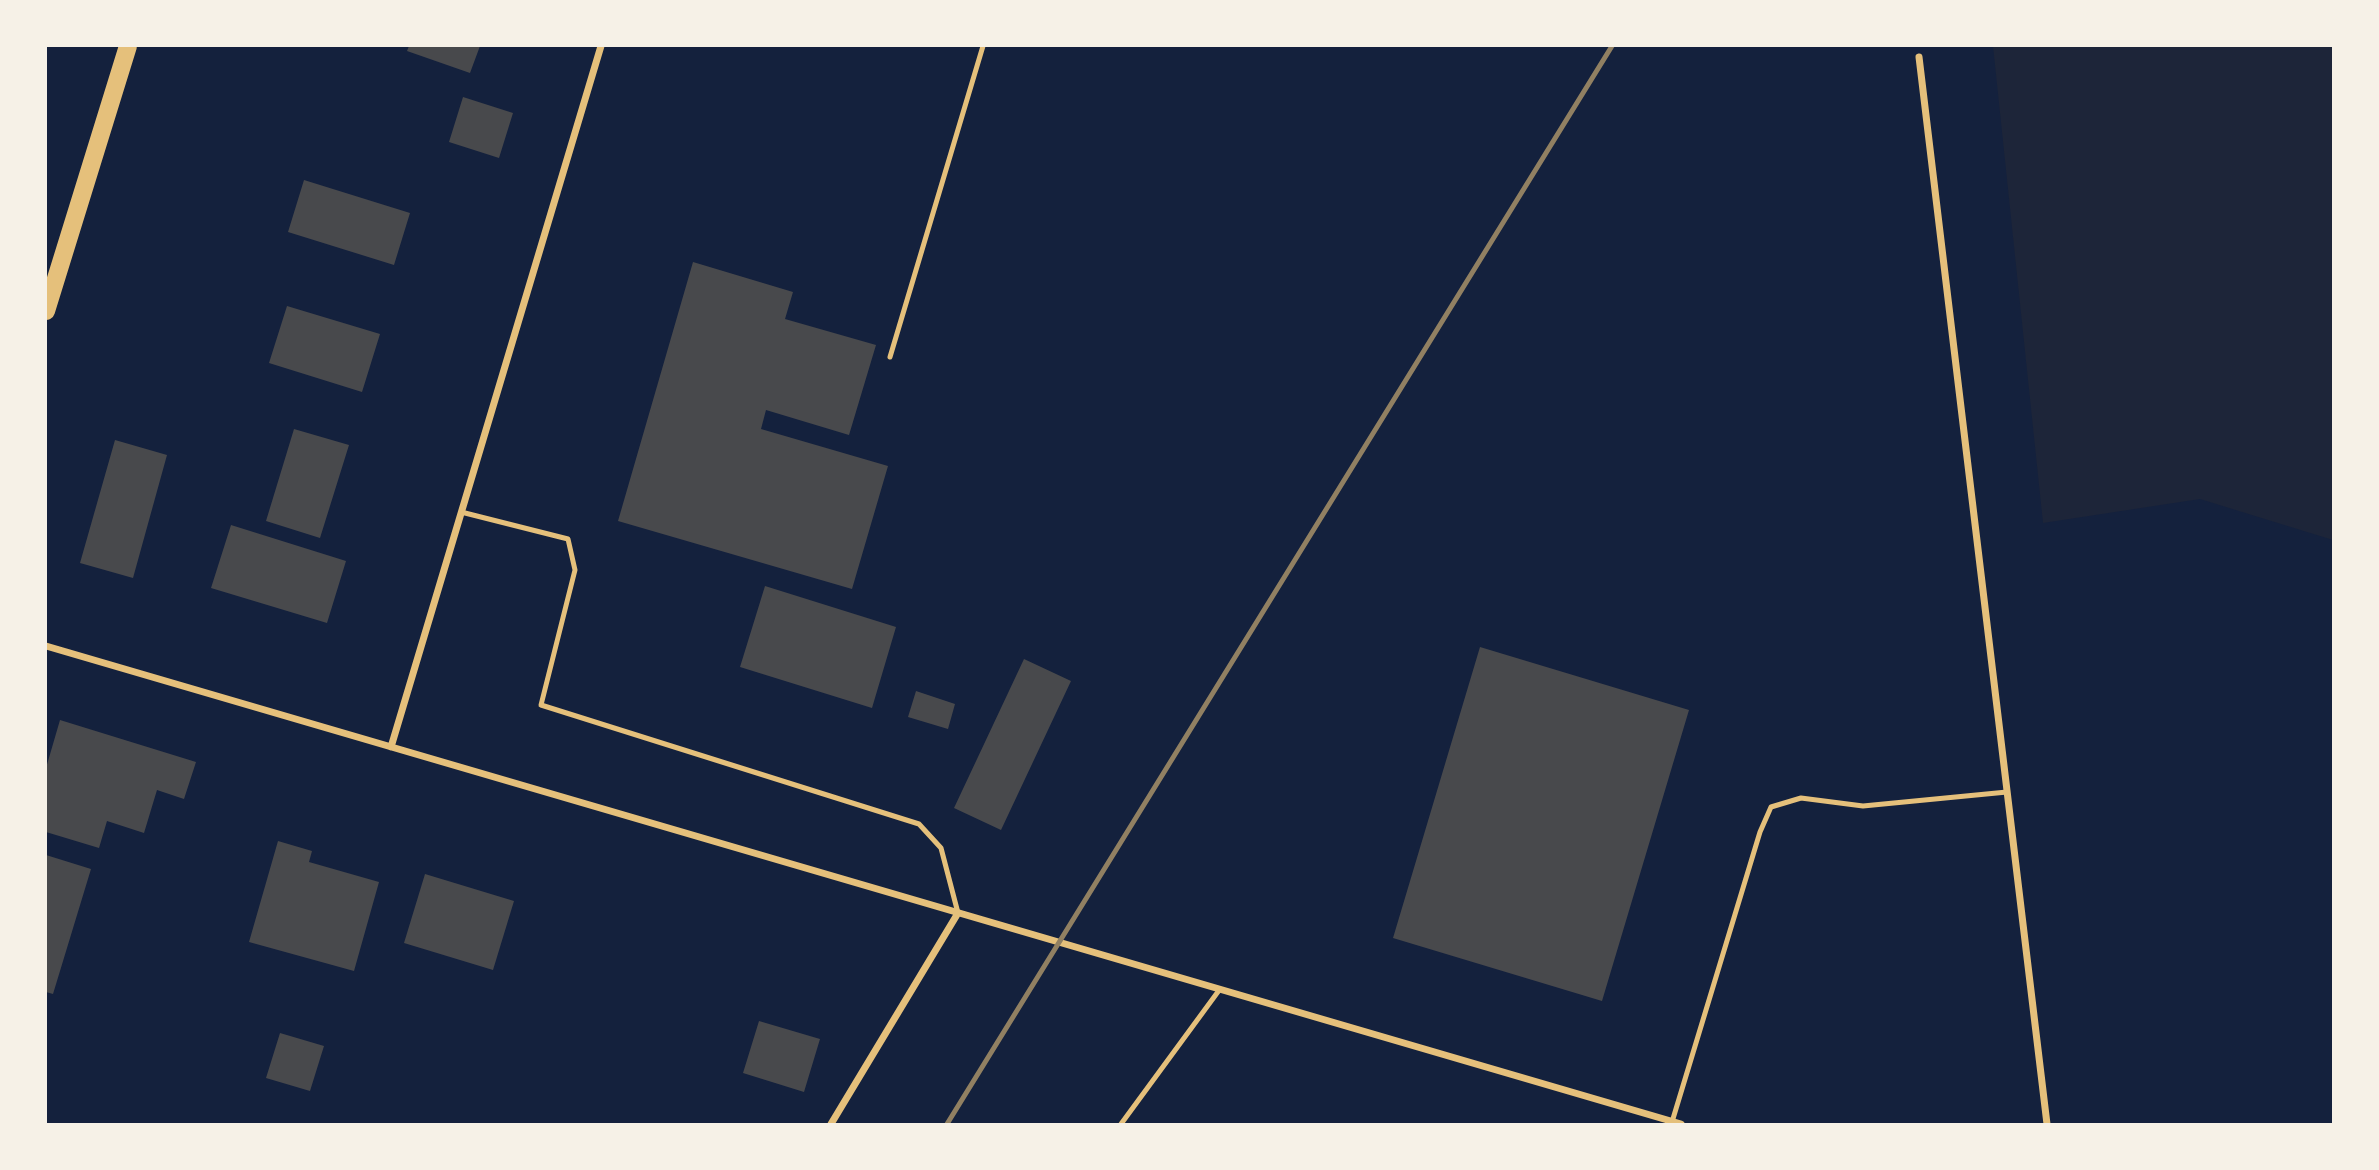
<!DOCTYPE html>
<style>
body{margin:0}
#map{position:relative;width:2379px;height:1170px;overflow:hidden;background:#14213d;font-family:Ubuntu,sans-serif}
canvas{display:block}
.frame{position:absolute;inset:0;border:47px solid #f6f1e7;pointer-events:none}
</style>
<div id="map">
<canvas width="2379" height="1170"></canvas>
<div class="frame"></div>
</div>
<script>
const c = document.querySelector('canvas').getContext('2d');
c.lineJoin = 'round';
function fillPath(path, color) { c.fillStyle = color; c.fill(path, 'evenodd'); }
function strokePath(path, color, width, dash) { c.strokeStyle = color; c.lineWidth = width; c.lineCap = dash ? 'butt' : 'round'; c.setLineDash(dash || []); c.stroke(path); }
const green = new Path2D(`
 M1993,46H2333V540L2200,499L2043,523Z`);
const building = new Path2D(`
 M409,46H480L470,73L407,51Z
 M463,97L513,113L499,158L449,142Z
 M304,180L410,213L394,265L288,232Z
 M693,262L793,292L785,319L876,345L849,435L766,410L761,429L888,466L852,589L618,521Z
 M287,306L380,334L362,392L269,363Z
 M294,429L349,445L320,538L266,521Z
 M115,440L167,455L133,578L80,563Z
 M231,525L346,561L327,623L211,588Z
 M765,586L896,627L872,708L740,667Z
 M1480,647L1689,710L1602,1001L1393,938Z
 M1024,659L1071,681L1001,830L954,808Z
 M916,691L955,704L948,729L908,717Z
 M60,720L196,762L184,799L157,790L144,833L107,821L99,848L46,832V768Z
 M278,841L312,851L309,862L379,882L354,971L249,942Z
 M46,855L91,869L53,994L46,992Z
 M425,874L514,901L493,970L404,943Z
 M759,1021L820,1039L804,1092L743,1073Z
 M280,1033L324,1046L310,1091L266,1078Z`);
const service = new Path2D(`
 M890,357L983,46
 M461,512L568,539L575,570L541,705L919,824L941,848L958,913
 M1672,1122L1760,832L1771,807L1801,798L1863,806L2007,792
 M1121,1124L1220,989`);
const minor = new Path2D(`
 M1919,57L2047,1124
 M46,646L1681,1124
 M391,747L601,46
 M831,1124L958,913`);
const primary = new Path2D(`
 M46,311L128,46`);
const rail = new Path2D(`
 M947,1124L1612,46`);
fillPath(green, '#1d2539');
fillPath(building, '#48494c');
strokePath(service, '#e5c07b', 5);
strokePath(minor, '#e5c07b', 7);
strokePath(primary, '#e5c07b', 18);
strokePath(rail, '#918062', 5);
</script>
